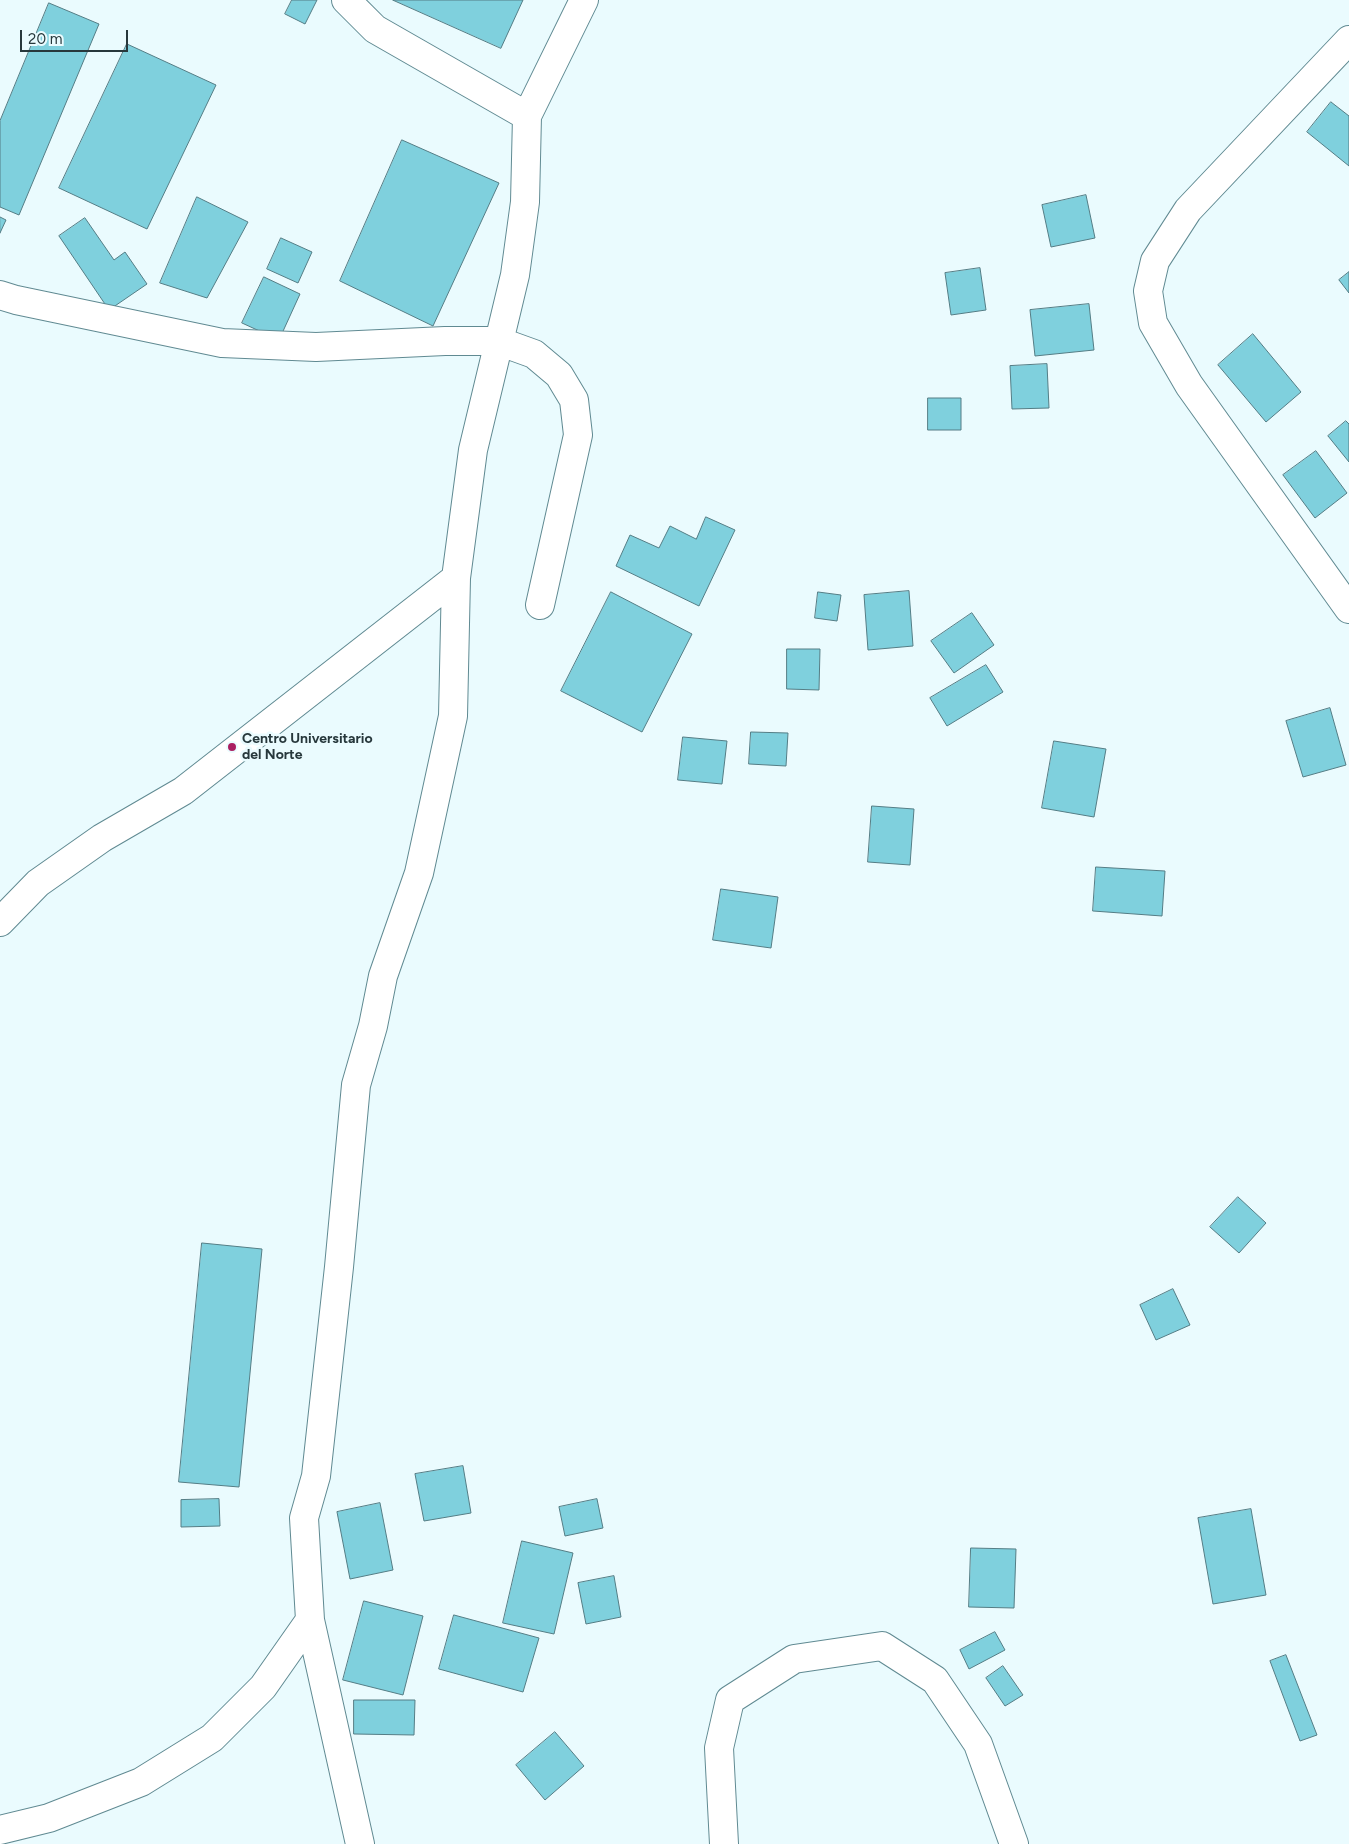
<!DOCTYPE html>
<style>
body{margin:0}
#map{position:relative;width:1349px;height:1844px;overflow:hidden;background:#eafbfe;font-family:Figtree,sans-serif}
canvas{display:block}
.scale{position:absolute;left:20px;top:30px;width:108px;height:22px;box-sizing:border-box;border:2px solid #27383c;border-top:0;padding-left:6px;font-size:15px;line-height:18px;white-space:nowrap;color:#27383c;-webkit-text-stroke:4px #eafbfe;paint-order:stroke}
</style>
<div id="map">
<canvas width="1349" height="1844"></canvas>
<div class="scale">20 m</div>
</div>
<script>
const c = document.querySelector('canvas').getContext('2d');
c.lineJoin = 'round';
function fillPath(path, color) { c.fillStyle = color; c.fill(path, 'evenodd'); }
function strokePath(path, color, width, dash) { c.strokeStyle = color; c.lineWidth = width; c.lineCap = dash ? 'butt' : 'round'; c.setLineDash(dash || []); c.stroke(path); }
function label(font, color, halo, rows, align = 'center') {
  c.font = font + ' Figtree,sans-serif'; c.lineWidth = 5; c.setLineDash([]); c.textBaseline = 'middle'; c.strokeStyle = halo; c.fillStyle = color; for (const [text, x, y, turn = 0] of rows) {
    c.save(); c.translate(x, y); c.rotate((+turn || 0) * Math.PI / 180); c.textAlign = isNaN(turn) ? turn : align; if (halo) c.strokeText(text, 0, 0); c.fillText(text, 0, 0); c.restore();
  }
}
const building = new Path2D(`
 M292,0H317L305,24L285,14Z
 M393,0H523L501,48Z
 M49,3L99,24L19,215L0,207V121Z
 M127,44L216,85L147,229L59,188Z
 M1331,102L1349,116V166L1307,132Z
 M402,140L499,183L433,326L340,281Z
 M1086,195L1095,238L1051,247L1042,205Z
 M197,197L248,222L207,298L160,283Z
 M0,217L6,220L0,233Z
 M85,218L114,260L125,252L147,284L109,310L59,236Z
 M281,238L312,252L298,283L267,269Z
 M980,268L986,310L951,315L945,273Z
 M1349,272V293L1339,280Z
 M264,277L300,294L279,340L242,323Z
 M1089,304L1094,350L1035,356L1030,310Z
 M1253,334L1301,392L1266,422L1218,365Z
 M1047,364L1049,408L1012,409L1010,366Z
 M928,398H961V430H928Z
 M1346,421L1349,424V462L1328,436Z
 M1316,451L1347,493L1315,518L1283,475Z
 M706,517L735,530L699,606L616,566L630,535L659,548L670,526L696,539Z
 M909,591L913,646L868,650L864,595Z
 M611,592L692,634L642,732L561,691Z
 M818,592L841,595L837,621L815,618Z
 M972,613L994,645L954,673L931,641Z
 M787,649H820L819,690L787,689Z
 M986,665L1003,692L947,726L930,698Z
 M1330,708L1346,765L1303,777L1286,721Z
 M751,732L788,733L786,766L749,764Z
 M683,737L727,741L722,784L678,780Z
 M1054,741L1106,749L1094,817L1042,808Z
 M872,806L914,809L910,865L868,862Z
 M1096,867L1165,871L1162,916L1093,911Z
 M721,889L778,897L771,948L713,940Z
 M1238,1197L1266,1223L1239,1253L1210,1227Z
 M202,1243L262,1249L239,1487L179,1482Z
 M1173,1289L1190,1325L1156,1340L1140,1305Z
 M463,1466L471,1513L424,1521L415,1474Z
 M219,1499L220,1526L181,1527V1500Z
 M597,1499L603,1528L565,1536L559,1507Z
 M380,1503L393,1570L350,1579L337,1512Z
 M1251,1509L1266,1595L1213,1604L1198,1518Z
 M522,1541L573,1553L554,1634L503,1623Z
 M971,1548L1016,1549L1014,1608L969,1607Z
 M614,1576L621,1617L586,1624L578,1583Z
 M364,1601L423,1616L403,1695L343,1680Z
 M454,1615L539,1638L523,1692L439,1669Z
 M995,1632L1005,1650L969,1669L960,1650Z
 M1286,1655L1317,1735L1300,1741L1270,1661Z
 M1003,1666L1023,1695L1005,1706L986,1678Z
 M354,1700H415L414,1735L354,1734Z
 M555,1732L584,1766L545,1800L516,1765Z`);
const minor = new Path2D(`
 M346,0L375,29L527,116
 M1349,40L1188,210L1155,261L1148,291L1153,323L1189,385L1349,609
 M0,295L16,300L222,343L316,347L445,341H498L534,354L559,375L574,400L578,435L540,605
 M0,922L38,883L102,838L183,791L456,578
 M0,1830L49,1818L141,1782L212,1738L263,1687L310,1620
 M360,1844L310,1620L304,1518L316,1476L339,1267L356,1085L373,1026L383,976L419,873L453,716L456,578L473,450L515,275L525,202L527,116L584,0
 M724,1844L719,1748L730,1700L794,1659L882,1646L935,1680L978,1744L1014,1844`);
const markers = [
 [232,747,5,"#aa1f61"]
];
const poiNames = [
 ["Centro Universitario",242,739],
 ["del Norte",242,755]
];
fillPath(building, '#7fd0dd');
strokePath(building, '#547d85', 1);
strokePath(minor, '#608a92', 30);
strokePath(minor, '#fff', 28);
for (const [x, y, r, color] of markers) { const dot = new Path2D(); dot.arc(x, y, r, 0, 2 * Math.PI); c.fillStyle = color; c.fill(dot); strokePath(dot, '#eafbfe', 2); }
label('bold 14px', '#27383c', '#eafbfe', poiNames, 'left');
</script>
